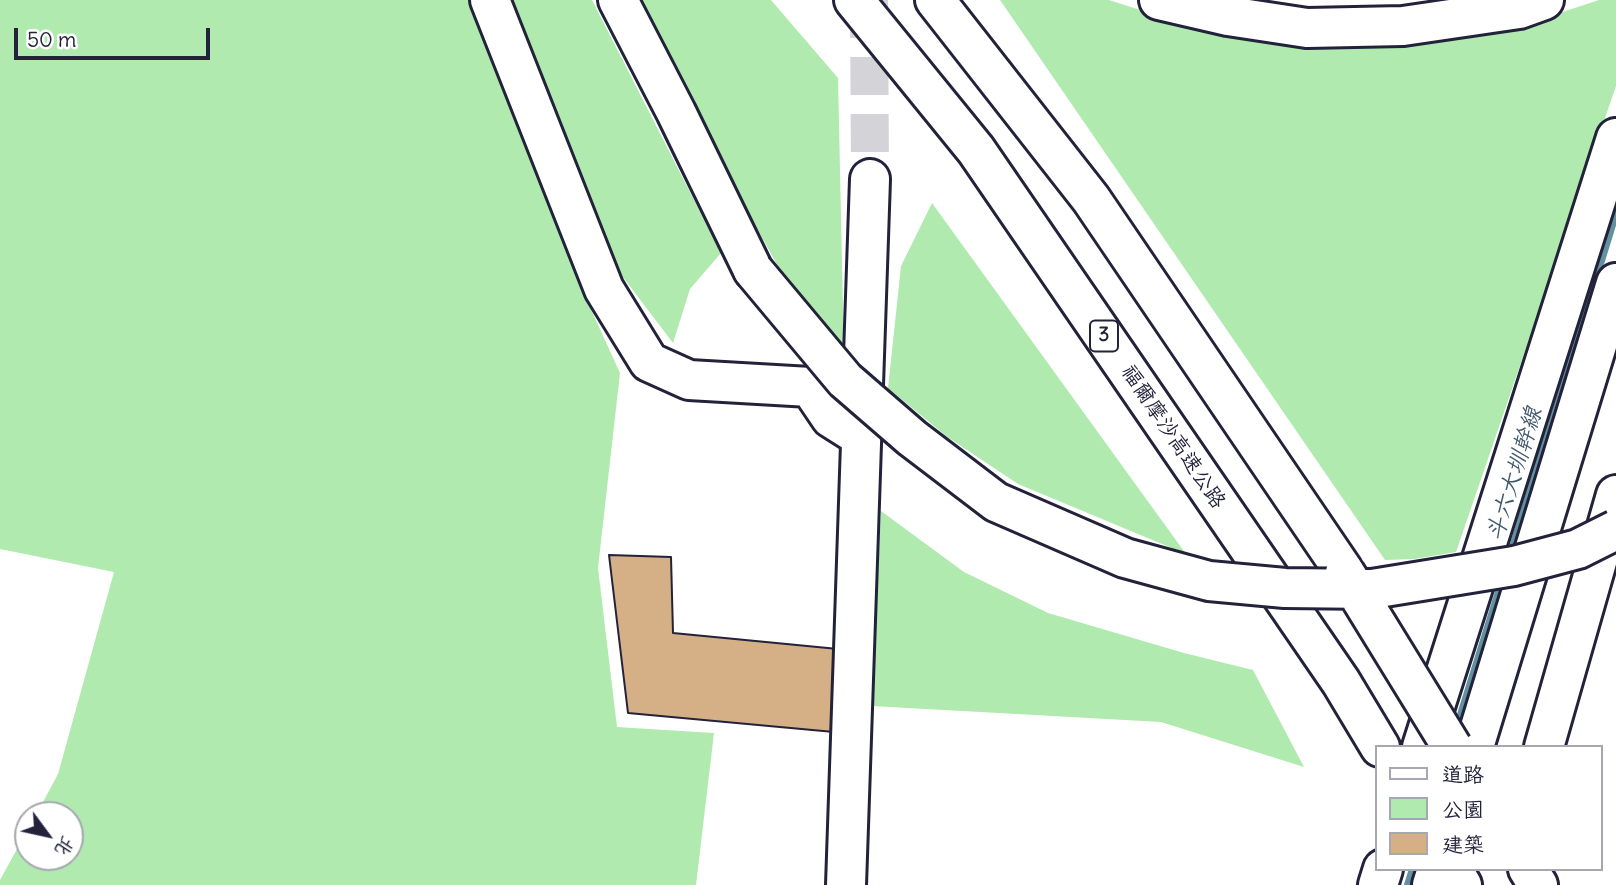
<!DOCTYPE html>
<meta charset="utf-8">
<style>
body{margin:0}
#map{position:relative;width:1616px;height:885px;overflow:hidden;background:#fff;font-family:Delius,"LXGW WenKai TC",sans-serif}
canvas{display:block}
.legend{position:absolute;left:1375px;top:745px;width:228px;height:126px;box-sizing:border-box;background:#fff;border:2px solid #a7a7b1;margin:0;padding:9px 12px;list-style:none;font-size:21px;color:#22223b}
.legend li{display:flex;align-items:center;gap:14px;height:35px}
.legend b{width:35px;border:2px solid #a7a7b1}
.north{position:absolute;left:14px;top:801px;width:70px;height:70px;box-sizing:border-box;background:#fff;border:2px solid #a7a7b1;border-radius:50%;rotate:123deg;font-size:19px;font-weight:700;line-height:28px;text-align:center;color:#22223b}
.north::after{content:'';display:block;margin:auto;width:24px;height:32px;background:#22223b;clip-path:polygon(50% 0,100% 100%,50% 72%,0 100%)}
.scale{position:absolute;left:14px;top:28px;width:196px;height:32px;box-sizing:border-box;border:4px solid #22223b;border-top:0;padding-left:9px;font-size:21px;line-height:24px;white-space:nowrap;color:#22223b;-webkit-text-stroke:5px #fff;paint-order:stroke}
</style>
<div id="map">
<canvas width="1616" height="885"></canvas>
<ul class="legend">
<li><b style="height:9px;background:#fff"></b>道路</li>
<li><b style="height:19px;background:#b0eaaf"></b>公園</li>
<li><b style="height:19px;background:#d5af86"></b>建築</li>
</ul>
<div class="north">北</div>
<div class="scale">50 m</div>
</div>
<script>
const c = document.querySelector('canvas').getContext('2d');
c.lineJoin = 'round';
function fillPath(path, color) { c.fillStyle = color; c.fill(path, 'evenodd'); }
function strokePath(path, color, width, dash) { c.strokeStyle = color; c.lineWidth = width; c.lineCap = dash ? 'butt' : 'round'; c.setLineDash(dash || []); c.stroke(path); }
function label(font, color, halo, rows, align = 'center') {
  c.font = font + ' Delius,"LXGW WenKai TC",sans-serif'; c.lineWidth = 6; c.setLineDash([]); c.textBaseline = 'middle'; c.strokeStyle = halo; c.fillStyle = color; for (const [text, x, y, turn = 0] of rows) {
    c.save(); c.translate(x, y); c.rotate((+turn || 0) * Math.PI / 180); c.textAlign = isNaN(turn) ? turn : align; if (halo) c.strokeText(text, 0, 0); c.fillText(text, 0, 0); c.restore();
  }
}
const green = new Path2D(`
 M0,0H482L578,281L620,373L598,568L617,727L714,733L696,885H0V880L28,829V857H70V815H36L58,774L114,572L0,549Z
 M510,0H592L721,253L690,289L673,343L619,272Z
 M643,0H771L838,78L844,355L795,297L695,117Z
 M1000,0H1109L1209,32L1323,47L1452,36L1535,21L1599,0H1616V86L1456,552L1414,559L1385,560Z
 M932,203L1186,554L1018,484L946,436L888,388L901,266Z
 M881,511L964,572L1048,613L1184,653L1253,670L1304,767L1161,722L872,706Z`);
const stream = new Path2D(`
 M1510,557L1616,212
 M1456,731L1503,579
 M1408,885L1413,869`);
const building = new Path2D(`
 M609,555L671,557L673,633L838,649L834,732L628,713Z`);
const minorTunnel = new Path2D(`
 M869,0L870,179`);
const minor = new Path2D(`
 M490,0L604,289L649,362L689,380L810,387L831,418L861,437
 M1422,747L1616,138
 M1474,747L1616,283
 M846,885L870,179
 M1378,885L1383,869
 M1432,885L1437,869`);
const highway = new Path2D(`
 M618,0L676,112L753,270
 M854,0L976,150L1341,682L1380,747
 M935,0L1091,199L1343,570
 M1159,0L1228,16L1307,28L1403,26L1519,9L1544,0
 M1544,747L1616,495
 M1452,869L1462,885
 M1528,869L1538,885`);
const highwayBridge = new Path2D(`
 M753,270L845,380L912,438L996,502L1125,558L1209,581L1285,588L1372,589L1514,566L1578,549L1616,530
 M1345,573L1452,747`);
const shields = [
 [1104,336,28]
];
const shieldNames = [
 ["3",1104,336]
];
const streetNames = [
 ["福爾摩沙高速公路",1173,437,56]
];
const waterNames = [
 ["斗六大圳幹線",1515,474,-73]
];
fillPath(green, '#b0eaaf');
strokePath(stream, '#6292a0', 8);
fillPath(building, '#d5af86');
strokePath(building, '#22223b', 2);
strokePath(minorTunnel, '#d3d3d8', 38, [38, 19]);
strokePath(minor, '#22223b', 44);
strokePath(highway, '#22223b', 44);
strokePath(minor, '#fff', 38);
strokePath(highway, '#fff', 38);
strokePath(highwayBridge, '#22223b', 44, []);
strokePath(highwayBridge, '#fff', 38);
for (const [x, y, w] of shields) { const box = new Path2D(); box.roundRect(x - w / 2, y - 15.5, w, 31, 5); c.fillStyle = '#fff'; c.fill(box); strokePath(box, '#22223b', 2); }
label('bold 19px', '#22223b', null, shieldNames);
label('21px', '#22223b', '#fff', streetNames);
label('italic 23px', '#425a6d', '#fff', waterNames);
</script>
